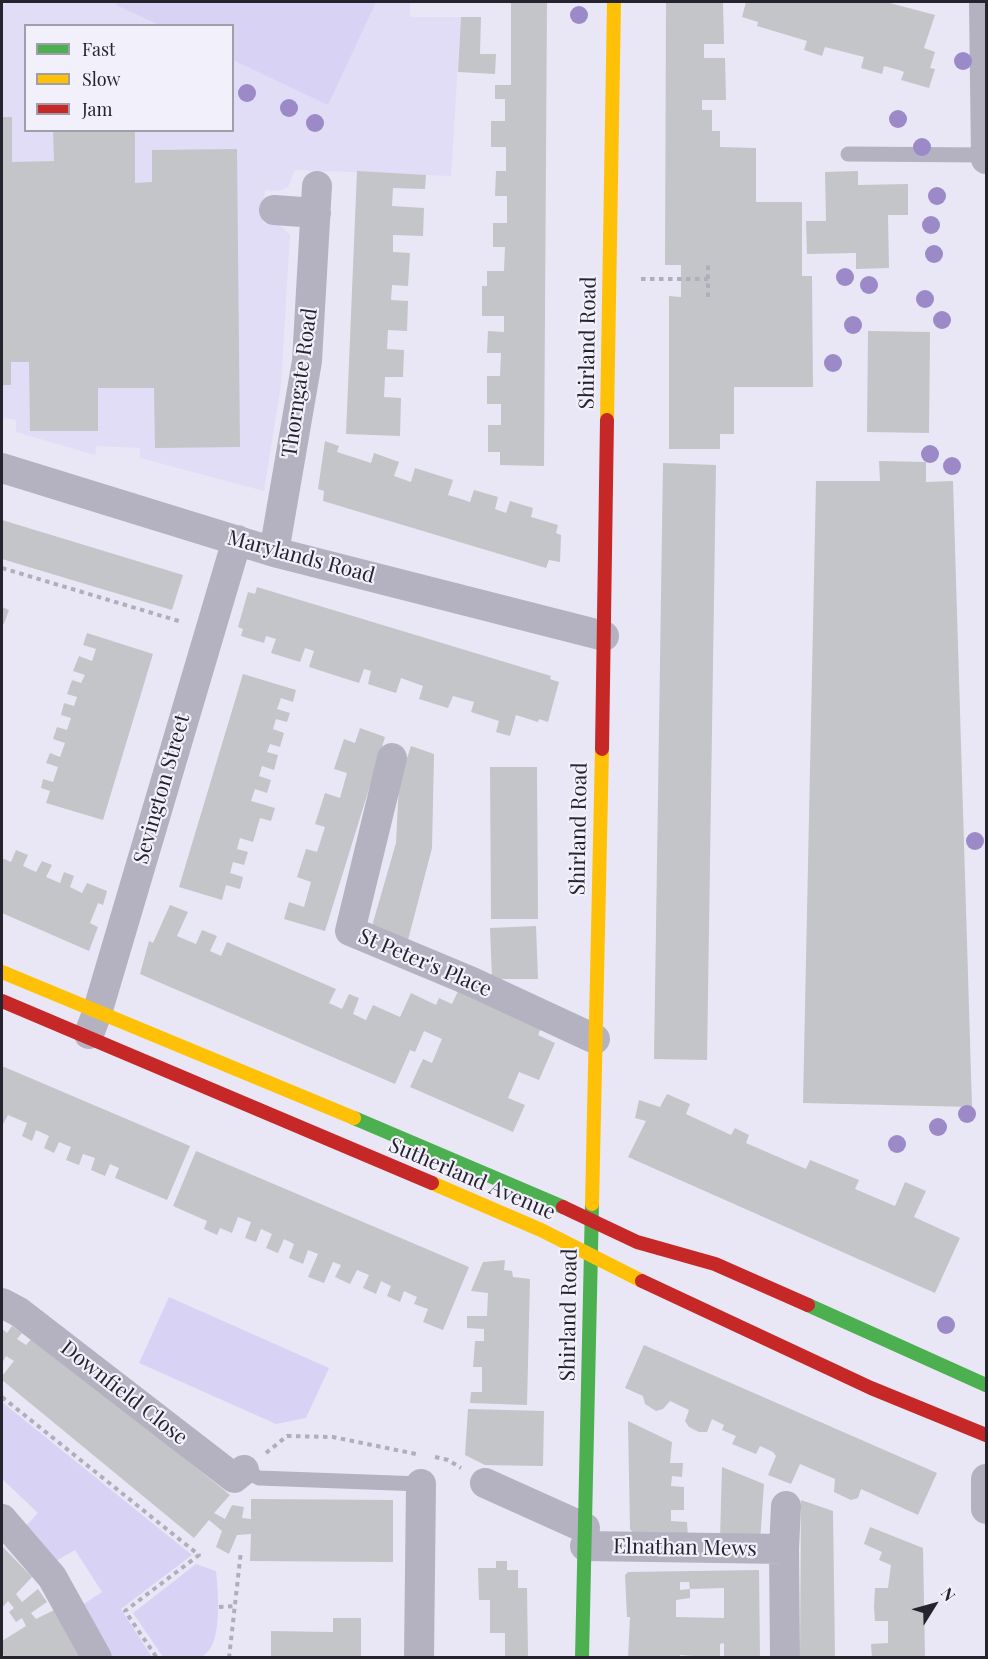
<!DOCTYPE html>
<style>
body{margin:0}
#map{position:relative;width:988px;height:1659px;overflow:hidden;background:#e9e7f5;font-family:"Playfair Display",serif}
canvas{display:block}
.frame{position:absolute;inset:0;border:3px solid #25232d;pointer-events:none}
.legend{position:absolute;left:24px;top:24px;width:210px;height:108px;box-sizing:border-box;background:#f2f0fb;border:2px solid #a09ea9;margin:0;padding:8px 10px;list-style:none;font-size:18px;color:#25232d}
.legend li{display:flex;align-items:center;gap:12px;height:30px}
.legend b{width:30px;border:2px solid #a09ea9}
.north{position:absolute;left:904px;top:1575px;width:60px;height:60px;-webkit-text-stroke:4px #f2f0fb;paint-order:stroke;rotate:53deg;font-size:16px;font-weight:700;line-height:24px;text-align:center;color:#25232d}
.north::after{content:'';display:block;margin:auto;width:21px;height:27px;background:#25232d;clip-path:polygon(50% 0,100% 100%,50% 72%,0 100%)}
</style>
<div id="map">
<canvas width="988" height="1659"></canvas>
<div class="frame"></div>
<ul class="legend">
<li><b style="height:8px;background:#4caf50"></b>Fast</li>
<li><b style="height:8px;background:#ffc107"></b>Slow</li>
<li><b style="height:8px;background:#c62828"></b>Jam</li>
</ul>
<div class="north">N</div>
</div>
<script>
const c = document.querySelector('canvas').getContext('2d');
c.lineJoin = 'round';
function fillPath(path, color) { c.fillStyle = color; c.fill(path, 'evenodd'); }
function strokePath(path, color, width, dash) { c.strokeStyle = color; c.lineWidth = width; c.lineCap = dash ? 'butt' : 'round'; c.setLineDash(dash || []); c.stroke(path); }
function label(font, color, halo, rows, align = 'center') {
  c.font = font + ' "Playfair Display",serif'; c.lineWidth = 4.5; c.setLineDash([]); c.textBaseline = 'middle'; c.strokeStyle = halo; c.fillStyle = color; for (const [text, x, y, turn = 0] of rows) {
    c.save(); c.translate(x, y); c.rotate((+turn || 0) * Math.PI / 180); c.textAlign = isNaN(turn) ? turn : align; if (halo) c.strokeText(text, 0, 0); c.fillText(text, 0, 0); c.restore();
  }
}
const built = new Path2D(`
 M2,2H410V17H461L451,176L295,170L288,187L279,191L265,190L263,223L280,225L290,235L281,385L264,491L140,458V448L97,446L95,455L16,432V420L2,418ZM26,26H232V130H26Z`);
const green = new Path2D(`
 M118,2H376L328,105L233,60L232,26L159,25L116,5Z
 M169,1297L329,1368L306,1418L276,1424L139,1363Z
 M2,1402L192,1555L121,1609L152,1657H109L82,1605L102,1592L75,1550L54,1562L23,1529L38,1513L2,1479Z
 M196,1564L216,1571C218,1590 224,1648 201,1657C191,1659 174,1658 163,1657L133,1613Z`);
const building = new Path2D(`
 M511,2H547L544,466L500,465V452H488V425H501V404H487V376H500L501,353H487L488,331L504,332V316H482V286H487V271H504L505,247H493V223H507V196H495L496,171H506V147H491V121H505V99H495V85H511Z
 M666,2H723L724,44H704V58H725L726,100H702V110H712V131H720V147L756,148V202H802V276H812L813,387H734V434H720V449H669V296L681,297V265H665Z
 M746,2H886L935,15L924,48L935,52L930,68L935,69L929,88L901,80L904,72L899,70L884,66L882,74L861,68L864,57L825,47L822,56L804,50L807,41L757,26L758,22L742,17Z
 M461,17H481L480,54H496L495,74L458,72Z
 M2,117H12V162L54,161L53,130H135V183L152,182V150L237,149L240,447L155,448L154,388H98V431H30L29,362H11V385H2Z
 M357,171L426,175L425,189L393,188L392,206L424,208L423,236L393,235V252L410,253L408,286L392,285L391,300L408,301L407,331L388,330L387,349L404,350L403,377H385L384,397L401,398L400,436L346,434Z
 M858,171V185L908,184V215H888L889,268L856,269V253L807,254L806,221H826L825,172Z
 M868,331L930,332L929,433L867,432Z
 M325,441L339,446L337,452L371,463L374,453L399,462L394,476L411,482L415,468L453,480L448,495L458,498L470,502L474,490L498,497L495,509L506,513L510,501L533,508L531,517L558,525L556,533L561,535L560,562L549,560L546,568L323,501L324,491L318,489Z
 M879,461L926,462V482L953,481L972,1107L803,1103L816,481H880Z
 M663,463L716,465L707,1060L654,1059Z
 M2,520L183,575L172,610L2,559Z
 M257,587L551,676L550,679L559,682L548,722L539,719L538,722L516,715L510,736L496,732L499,721L471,712L474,702L453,696L448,708L419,699L423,686L401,678L396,693L368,684L371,671L364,669L359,683L309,667L314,651L305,648L300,662L271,653L276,639L266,636L264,643L241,636L243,629L238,627L248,592L255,594Z
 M2,607L9,610L4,624L2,623Z
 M87,633L153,654L103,820L46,803L50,791L41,788L43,779L53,782L58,767L46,763L50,753L60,757L65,743L53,739L57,727L67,730L71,718L61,715L64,703L74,706L77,697L67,694L72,680L81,683L85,675L73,671L79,656L92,661L96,649L83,645Z
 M243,674L296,690L293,702L281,698L277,709L290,713L287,722L276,719L273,729L284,733L280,747L270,744L267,752L278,755L274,770L262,766L259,776L271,780L267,793L255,789L251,801L275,808L271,821L260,818L253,842L240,838L237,849L248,852L244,865L233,862L230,873L243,877L240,889L226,885L222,900L179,887Z
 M360,728L385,737L325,931L284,919L289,902L304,907L311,882L297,877L306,849L317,852L325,827L315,824L325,793L340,798L347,773L334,769L344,739L355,743Z
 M411,746L434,754L432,848L408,940L372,926L396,843L399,783Z
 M490,767H537L538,919H491Z
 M16,850L28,855L23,866L36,872L42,861L52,865L46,877L60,883L64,872L74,876L70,887L82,893L87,883L107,891L103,905L98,903L90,923L98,927L89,951L2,913V858L11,862Z
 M170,905L188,912L177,936L196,944L202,930L217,936L210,951L221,956L227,942L336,989L329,1003L342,1009L349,994L359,998L353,1014L366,1020L373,1005L400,1017L411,993L436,1005L439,998L452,1004L459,989L542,1026L538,1035L555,1043L539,1080L519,1072L508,1098L525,1105L513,1132L410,1087L423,1059L432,1063L442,1039L424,1031L415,1052L410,1050L395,1084L140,974L149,941L153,943Z
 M536,926L538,979H492L490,928Z
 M2,1066L190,1146L167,1200L115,1178L119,1168L110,1164L105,1176L91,1170L95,1158L83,1154L79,1165L66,1160L71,1147L59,1142L54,1153L44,1148L49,1136L36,1130L32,1141L22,1136L27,1123L8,1115L2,1126Z
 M667,1094L690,1104L686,1114L731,1135L735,1128L749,1135L746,1143L806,1169L810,1160L859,1180L855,1189L895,1206L905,1182L926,1191L914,1217L960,1238L935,1293L628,1157L646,1121L635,1118L639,1100L660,1107Z
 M196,1151L469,1267L443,1330L423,1322L428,1309L414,1304L417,1297L404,1291L400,1302L387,1296L391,1286L381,1281L376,1294L363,1288L369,1275L357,1270L350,1284L335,1277L341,1265L333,1262L324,1283L308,1277L318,1254L308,1250L303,1264L289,1258L294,1244L284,1239L278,1253L266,1248L272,1234L261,1229L256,1242L245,1238L251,1222L238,1217L232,1233L220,1228L217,1235L204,1229L207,1221L173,1206Z
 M505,1260L504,1270L512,1271L513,1277L530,1279L527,1405L470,1403L471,1392H482V1367H473L474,1355L475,1341H484V1329L467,1328V1316H487L488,1293L471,1291L483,1262Z
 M12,1326L22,1333L17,1339L26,1345L34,1336L230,1495L214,1513L225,1519L232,1505L244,1507L242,1518L251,1519V1499L393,1500V1562L250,1561L251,1534L237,1535L229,1554L216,1547L222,1531L209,1520L194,1538L2,1380V1376L14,1361L6,1356L2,1363V1329L7,1333Z
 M644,1345L937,1473L918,1515L861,1489L858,1498L851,1500L834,1492L835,1479L800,1464L791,1484L768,1475L776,1456L773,1452L760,1446L756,1454L732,1444L736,1436L722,1430L724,1425L712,1419L707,1432H699L689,1427L685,1421L689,1410L670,1401L663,1409L656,1411L645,1404L643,1396L625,1388Z
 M468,1409L544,1411L543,1466L485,1465L465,1455Z
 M628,1421L672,1442L670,1463H683L682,1477L672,1476L671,1486L684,1487V1510H671V1521L687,1522L688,1538L636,1537L630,1529Z
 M722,1467L764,1484L760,1542L720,1539Z
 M801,1500L833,1511L835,1658H800Z
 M870,1527L923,1548L925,1658H872L871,1644L888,1643V1621H875L874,1607L875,1588H888L891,1565L879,1560L882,1552L864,1544Z
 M2,1546L32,1577L16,1594L22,1602L38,1589L47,1602L31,1613L36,1619L56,1609L83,1658H5L2,1652V1641L26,1626L22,1618L16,1622L9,1612L14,1608L8,1601L2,1608Z
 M496,1561H507V1570H518V1588H527L528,1656H505V1633H490V1600H479L478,1568H496Z
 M759,1570L760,1658H724V1643L720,1644V1658L680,1655V1658H628L630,1617H627L625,1575L628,1572ZM680,1582H689L690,1589L724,1588V1618L676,1617V1600L690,1598V1589L680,1590Z
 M333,1618H361V1658H271V1631L333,1632Z`);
const path = new Path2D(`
 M641,279H708
 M708,297V264
 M2,568L182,622
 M2,1397L199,1555L125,1611L157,1658
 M266,1453L287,1436L333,1437L416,1454
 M435,1457L448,1460L461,1468
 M219,1607L235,1606
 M229,1658L241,1551`);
const lane = new Path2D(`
 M848,154L986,155
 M244,1470L259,1478L421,1484`);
const street = new Path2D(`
 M984,2L986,159
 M274,210L316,213
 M2,468L274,552L604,636
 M274,552L307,361L317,186
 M392,758L350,931L470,981L595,1039
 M89,1034L97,1013L237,540
 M2,1303L19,1312L234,1478L244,1470
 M986,1479V1509
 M485,1483L585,1528
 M2,1519L52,1577L97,1658
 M585,1546L784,1549L785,1658
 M784,1549L786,1506
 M419,1658L421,1484`);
const fast = new Path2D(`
 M354,1118L563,1207
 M808,1305L986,1385
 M582,1658L592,1204`);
const slow = new Path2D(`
 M607,420L614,2
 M2,972L354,1118
 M432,1183L541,1230L642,1281
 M592,1204L602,749`);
const jam = new Path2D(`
 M602,749L607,420
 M2,1001L432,1183
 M563,1207L637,1242L715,1264L808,1305
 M642,1281L871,1388L986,1435`);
const trees = [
 [579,15],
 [963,61],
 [247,93],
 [289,108],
 [898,119],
 [315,123],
 [922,147],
 [937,196],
 [931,225],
 [934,254],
 [845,277],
 [869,285],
 [925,299],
 [942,320],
 [853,325],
 [833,363],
 [930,454],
 [952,466],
 [975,841],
 [967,1114],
 [938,1127],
 [897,1144],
 [946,1325]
];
const streetNames = [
 ["Shirland Road",588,343,-89],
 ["Thorngate Road",300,383,-82],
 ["Marylands Road",301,557,15],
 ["Sevington Street",162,789,-74],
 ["Shirland Road",579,829,-89],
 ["St Peter's Place",425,963,23],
 ["Sutherland Avenue",472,1179,23],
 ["Shirland Road",569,1315,-89],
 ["Downfield Close",124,1393,38],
 ["Elnathan Mews",685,1548,1]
];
fillPath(built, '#e1ddf6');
fillPath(green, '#d8d3f4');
fillPath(building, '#c3c5c8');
strokePath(path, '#b0aeba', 4, [4.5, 4.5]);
strokePath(lane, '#b4b2c0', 15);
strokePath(street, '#b4b2c0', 30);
strokePath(fast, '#4caf50', 14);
strokePath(slow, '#ffc107', 14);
strokePath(jam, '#c62828', 14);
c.fillStyle = '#9b89c8';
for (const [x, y] of trees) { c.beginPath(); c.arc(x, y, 9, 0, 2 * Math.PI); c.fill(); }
label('21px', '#25232d', '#f2f0fb', streetNames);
</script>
